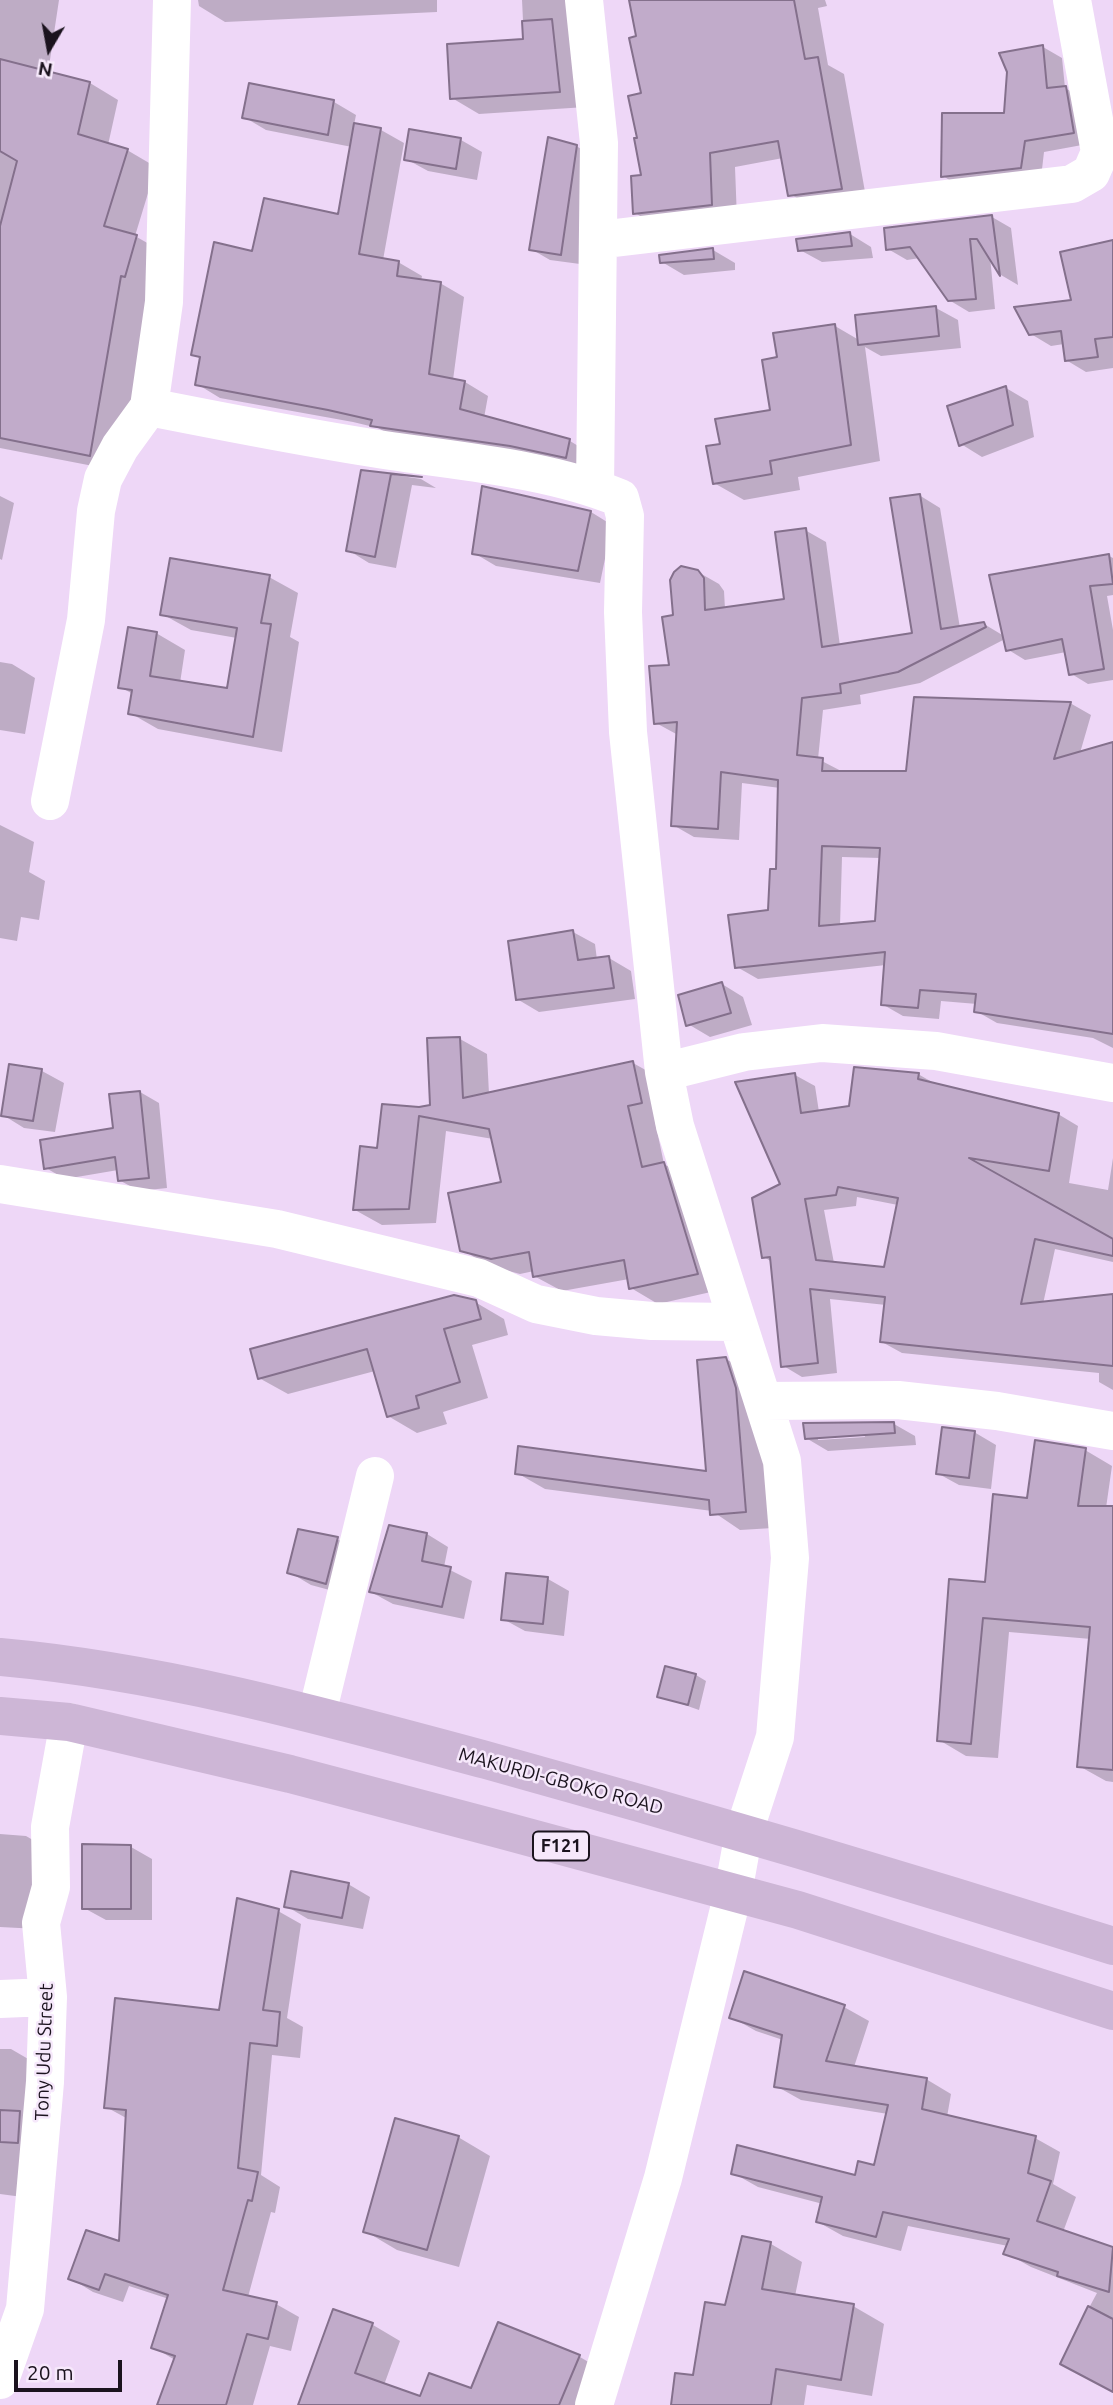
<!DOCTYPE html>
<style>
body{margin:0}
#map{position:relative;width:1113px;height:2405px;overflow:hidden;background:#eed7f7;font-family:Ubuntu,sans-serif}
canvas{display:block}
.north{position:absolute;left:14px;top:14px;width:70px;height:70px;-webkit-text-stroke:5px #f6e8fb;paint-order:stroke;rotate:190deg;font-size:19px;font-weight:700;line-height:28px;text-align:center;color:#1b131e}
.north::after{content:'';display:block;margin:auto;width:24px;height:32px;background:#1b131e;clip-path:polygon(50% 0,100% 100%,50% 72%,0 100%)}
.scale{position:absolute;left:14px;top:2360px;width:108px;height:32px;box-sizing:border-box;border:4px solid #1b131e;border-top:0;padding-left:9px;font-size:21px;line-height:24px;white-space:nowrap;color:#1b131e;-webkit-text-stroke:5px #f6e8fb;paint-order:stroke}
</style>
<div id="map">
<canvas width="1113" height="2405"></canvas>
<div class="north">N</div>
<div class="scale">20 m</div>
</div>
<script>
const c = document.querySelector('canvas').getContext('2d');
c.lineJoin = 'round';
function fillPath(path, color) { c.fillStyle = color; c.fill(path, 'evenodd'); }
function strokePath(path, color, width, dash) { c.strokeStyle = color; c.lineWidth = width; c.lineCap = dash ? 'butt' : 'round'; c.setLineDash(dash || []); c.stroke(path); }
function label(font, color, halo, rows, align = 'center') {
  c.font = font + ' Ubuntu,sans-serif'; c.lineWidth = 5; c.setLineDash([]); c.textBaseline = 'middle'; c.strokeStyle = halo; c.fillStyle = color; for (const [text, x, y, turn = 0] of rows) {
    c.save(); c.translate(x, y); c.rotate((+turn || 0) * Math.PI / 180); c.textAlign = isNaN(turn) ? turn : align; if (halo) c.strokeText(text, 0, 0); c.fillText(text, 0, 0); c.restore();
  }
}
const shadow = new Path2D(`
 M0,0H59L48,73L90,83L118,100L108,145L127,150L156,167L135,236L165,253L119,471L0,448Z
 M198,0H448H437V12L225,22L199,6Z
 M522,0H577L586,107L479,114L452,98L524,41Z
 M631,0H825L827,6L818,8L828,65L844,74L867,203L816,209L790,194L783,158L735,167L737,219L661,228L635,213L643,177L640,139L643,94Z
 M1043,47L1062,58L1065,88L1085,99L1093,143L1044,152L1041,178L962,188L943,176L1005,115Z
 M250,86L334,102L356,115L354,125L381,130L404,143L383,260L398,262L422,276L421,281L440,283L464,297L453,380L465,382L488,396L484,418L570,441L593,455L589,470L396,438L378,428L353,422L220,398L197,384L201,359L193,354L254,253L340,216L352,147L266,130L244,117Z
 M461,140L482,152L477,180L428,171L406,159Z
 M576,146L596,157L580,264L550,260L531,249Z
 M992,217L1011,228L1018,285L1001,275L990,256L995,309L969,312L949,300L920,258L907,260L888,249Z
 M850,234L871,247L873,258L822,262L800,250Z
 M1113,242V368L1086,372L1066,360L1064,344L1051,346L1031,334L1073,302Z
 M713,250L735,263V270L684,275L662,262Z
 M936,308L958,320L961,348L881,356L865,347L880,461L798,477L800,490L744,500L714,483L722,446L772,411L779,358L835,326L859,340Z
 M1006,388L1028,401L1034,437L982,457L961,444Z
 M362,470L421,479L436,488L412,485L396,568L369,563L348,550Z
 M484,488L591,512L612,525L600,583L496,566L474,553Z
 M919,495L940,508L960,628L984,624L1004,636L1109,556L1113,558V595L1107,596L1113,630V680L1088,684L1070,673L1066,652L1025,660L1007,649L1005,639L920,683L860,695L861,704L823,710L818,759L845,773L908,772L1070,703L1091,715L1080,753L1113,744V1048L1093,1038L997,1023L976,1011L977,1004L941,1001L939,1019L903,1016L882,1004L886,965L758,979L737,967L770,912L778,871L780,788L742,783L739,840L694,837L673,825L678,735L656,723L671,666L675,617L698,572L719,584L724,591L725,609L786,600L805,530L826,542L840,646L914,635ZM842,857L881,858L877,923L840,926Z
 M0,496L14,503L2,560L0,559Z
 M269,577L298,593L290,637L299,642L282,752L158,729L130,713L133,694L120,687L156,633L185,650L180,683L228,690L237,638L191,630L162,614Z
 M0,662L12,664L35,678L25,734L0,730Z
 M0,825L34,842L29,872L45,881L39,920L21,917L17,941L0,938Z
 M573,932L595,944L597,960L609,958L631,971L635,999L539,1012L517,999Z
 M722,984L743,997L752,1025L710,1037L688,1024Z
 M460,1039L487,1054L489,1094L633,1063L660,1078L655,1121L664,1164L691,1180L724,1289L658,1304L631,1288L629,1279L562,1291L534,1276V1271L520,1274L490,1266L462,1250L503,1183L493,1139L446,1131L436,1223L382,1225L355,1210L379,1150L419,1109L432,1106Z
 M11,1066L42,1071L64,1083L55,1132L24,1128L3,1115Z
 M918,1074L939,1086L1058,1114L1078,1126L1069,1183L1108,1190L1113,1158V1262L1055,1249L1043,1304L1113,1296V1390L1099,1382V1373L902,1353L882,1342L886,1305L830,1299L837,1373L802,1377L782,1365L772,1262L764,1257L782,1185L795,1075L815,1086L819,1112L851,1108ZM857,1197L898,1205L886,1269L834,1263L824,1210L856,1206Z
 M140,1092L159,1103L167,1188L139,1191L119,1180L118,1170L65,1179L46,1168L115,1129Z
 M475,1302L504,1319L508,1335L472,1345L488,1398L443,1412L447,1424L417,1433L388,1416L375,1371L288,1394L259,1378Z
 M726,1359L754,1375L773,1528L740,1530L712,1511L545,1489L517,1473H708Z
 M894,1424L915,1436L916,1445L828,1451L806,1438ZM864,1434L865,1437L818,1440V1436Z
 M974,1432L996,1445L991,1489L959,1485L937,1473Z
 M1085,1450L1112,1466L1106,1508H1113V1782L1106,1781L1079,1766L1091,1639L1009,1632L998,1758L966,1756L939,1740L986,1584L1028,1500Z
 M390,1527L427,1534L448,1547L444,1567L472,1581L464,1619L393,1604L371,1592Z
 M337,1539L359,1551L348,1595L311,1585L289,1572Z
 M548,1579L569,1591L564,1636L525,1631L503,1619Z
 M696,1675L706,1681L699,1710L659,1696Z
 M0,1834L26,1836L57,1854L38,1929L0,1927Z
 M131,1847L152,1859V1920H106L84,1908Z
 M348,1884L370,1897L363,1929L308,1919L286,1906Z
 M278,1911L301,1924L287,2018L303,2027L300,2058L272,2055L261,2175L280,2187L275,2213L271,2212L248,2297L276,2304L299,2317L291,2351L270,2346L253,2405H173L175,2360L153,2347L169,2299L129,2286L123,2302L93,2292L70,2278L121,2244L128,2119L106,2107L220,2012Z
 M844,2007L869,2021L854,2067L926,2079L951,2094L947,2117L1035,2138L1060,2152L1053,2184L1076,2197L1063,2232L1113,2249V2362L1077,2330L1097,2293L1031,2267L1006,2253L1008,2246L908,2226L901,2251L843,2236L818,2222L823,2204L758,2187L733,2173L856,2177L875,2168L888,2114L801,2100L776,2086L783,2040L756,2031L731,2017Z
 M0,2049H11L42,2067L30,2198L0,2194Z
 M458,2137L490,2156L459,2267L397,2250L365,2231Z
 M743,2238L771,2244L802,2262L795,2296L853,2306L884,2324L872,2396L807,2385L804,2405H672L695,2377L726,2307Z
 M334,2311L373,2325L400,2341L384,2385L421,2399L472,2390L499,2324L580,2357L607,2373L594,2405H300Z`);
const building = new Path2D(`
 M629,0H794L805,59L818,57L842,189L788,196L778,141L710,153L712,205L633,214L631,176L641,175L634,138H637L628,96L641,93L629,38L636,36Z
 M552,19L560,92L450,99L447,44L523,39L522,21Z
 M1043,45L1047,88L1066,86L1074,133L1025,141L1021,168L941,177L942,113H1004L1007,72L999,53Z
 M0,59L90,82L78,134L128,149L104,226L137,235L125,277L121,276L90,456L0,438V226L17,161L0,151Z
 M249,83L334,100L328,135L242,118Z
 M354,123L381,128L359,254L399,261L397,276L441,282L429,374L465,381L460,409L570,439L566,458L510,446L370,426L372,420L328,410L195,385L200,357L191,355L214,242L252,251L264,198L338,214Z
 M409,129L461,138L456,169L404,160Z
 M548,137L577,145L561,255L529,250Z
 M992,215L1000,276L977,239H970L976,299L948,301L910,247L886,250L884,228Z
 M850,232L852,246L798,251L796,239Z
 M1113,240V337L1095,339L1098,357L1065,361L1061,331L1029,335L1014,307L1071,300L1060,252Z
 M713,248L714,259L660,263L659,255Z
 M936,306L939,336L858,345L855,315Z
 M835,324L851,445L770,461L772,474L713,484L706,446L720,444L715,419L770,410L762,360L777,357L773,333Z
 M1006,386L1013,425L959,446L947,406Z
 M361,470L422,477L391,474L375,557L346,551Z
 M482,486L591,511L578,571L472,554Z
 M920,494L941,629L984,622L986,627L898,672L840,684L841,693L802,698L797,755L823,758L822,771H906L914,697L1071,702L1054,759L1113,742V1034L974,1012L976,994L920,990L918,1008L881,1005L885,952L735,968L728,915L768,910L770,869H776L778,780L721,772L718,829L671,826L677,722L654,724L649,666L669,665L662,617L673,615L670,580L674,572L681,566L698,570L704,578L705,610L784,599L775,532L806,528L822,647L912,633L890,498ZM822,846L880,848L875,921L819,926Z
 M1109,554L1113,584L1090,586L1104,669L1069,675L1062,639L1006,651L989,575Z
 M170,558L270,575L261,623L271,624L253,737L128,714L132,690L118,688L128,627L157,632L150,676L227,688L237,628L160,615Z
 M573,930L578,960L609,956L614,988L516,1000L508,941Z
 M722,982L731,1013L686,1026L678,995Z
 M460,1037L463,1098L633,1061L642,1103L628,1106L642,1167L664,1162L698,1274L629,1289L624,1260L533,1277L529,1252L491,1259L460,1251L448,1193L501,1182L489,1129L419,1116L409,1209L353,1210L360,1146L377,1148L382,1104L419,1107L430,1105L427,1038Z
 M9,1064L42,1069L33,1121L1,1116Z
 M854,1067L919,1073L918,1079L1059,1113L1049,1171L969,1158L1113,1239V1256L1035,1239L1021,1304L1113,1294V1366L880,1342L885,1297L810,1289L818,1363L781,1367L770,1257L762,1258L752,1198L780,1184L735,1082L795,1073L801,1113L849,1106ZM838,1187L898,1198L884,1267L816,1260L805,1199L836,1195Z
 M140,1091L149,1178L118,1181L115,1157L44,1169L40,1140L113,1128L109,1094Z
 M454,1295L476,1300L481,1319L444,1329L460,1382L416,1396L419,1408L387,1417L367,1349L258,1379L250,1349Z
 M726,1357L736,1388L746,1512L710,1515L709,1500L515,1474L518,1446L706,1471L697,1360Z
 M894,1422L895,1433L805,1439L803,1423Z
 M942,1427L975,1431L969,1478L936,1474Z
 M1035,1440L1086,1448L1078,1506H1113V1770L1077,1767L1090,1627L983,1618L971,1744L937,1741L949,1579L985,1582L993,1494L1027,1498Z
 M389,1525L427,1533L422,1561L451,1567L442,1607L369,1592Z
 M298,1529L338,1537L326,1584L287,1573Z
 M506,1573L548,1577L543,1624L501,1620Z
 M665,1666L696,1674L688,1705L657,1697Z
 M82,1844L131,1845V1909H82Z
 M291,1871L349,1883L342,1918L284,1907Z
 M237,1898L279,1909L263,2010L280,2012L277,2046L250,2043L238,2168L258,2172L252,2201L248,2200L223,2290L277,2302L268,2339L247,2334L226,2405H157L175,2356L151,2348L168,2295L105,2274L99,2290L68,2279L86,2230L119,2241L126,2110L104,2108L115,1998L219,2010Z
 M744,1971L845,2005L826,2061L927,2078L922,2109L1036,2136L1028,2173L1051,2181L1037,2221L1113,2247L1109,2292L1057,2276L1058,2272L1003,2254L1009,2239L883,2212L876,2237L816,2222L822,2197L731,2174L737,2145L855,2175L858,2161L874,2165L888,2105L774,2087L782,2035L729,2018Z
 M0,2110L20,2111L18,2143L0,2142Z
 M395,2118L459,2136L427,2250L363,2232Z
 M742,2236L771,2242L762,2289L854,2304L841,2380L776,2369L771,2405H671L675,2373L693,2375L705,2302L725,2305Z
 M1088,2306L1113,2319V2392L1060,2364Z
 M333,2309L373,2323L355,2373L420,2396L429,2373L471,2388L498,2322L580,2355L559,2405H298Z`);
const minor = new Path2D(`
 M172,0L164,302L149,407C230,423 310,439 391,451C466,462 549,469 620,498L625,516L623,612L628,732L664,1072
 M584,0L599,143L595,488
 M598,240L1072,184L1091,173L1100,152L1072,0
 M50,801L86,620L96,511L103,479L120,447L149,407
 M0,1184L277,1229L479,1278L536,1304L596,1316L652,1321L737,1322
 M763,1401L898,1400L997,1411L1113,1431
 M317,1714L375,1476
 M0,1999L48,1997
 M0,2380L25,2309L45,2082L48,1997L41,1923L51,1887L50,1827L69,1722
 M594,2405L663,2178L733,1893L744,1832L775,1737L790,1558L782,1461L675,1126L664,1072L744,1052L822,1043L936,1051L1113,1083`);
const major = new Path2D(`
 M0,1657C166,1672 326,1717 486,1760C696,1818 905,1880 1113,1946
 M0,1716L69,1722L290,1774L502,1830L798,1910L1113,2011`);
const shields = [
 [561,1846,56]
];
const shieldNames = [
 ["F121",561,1846]
];
const streetNames = [
 ["MAKURDI-GBOKO ROAD",561,1781,15],
 ["Tony Udu Street",44,2052,-88]
];
fillPath(shadow, '#0003');
fillPath(building, '#c1abca');
strokePath(building, '#84708c', 2);
strokePath(minor, '#fff', 38);
strokePath(major, '#cdb6d6', 38);
for (const [x, y, w] of shields) { const box = new Path2D(); box.roundRect(x - w / 2, y - 14.5, w, 29, 5); c.fillStyle = '#f6e8fb'; c.fill(box); strokePath(box, '#1b131e', 2); }
label('bold 18px', '#1b131e', null, shieldNames);
label('19px', '#1b131e', '#f6e8fb', streetNames);
</script>
